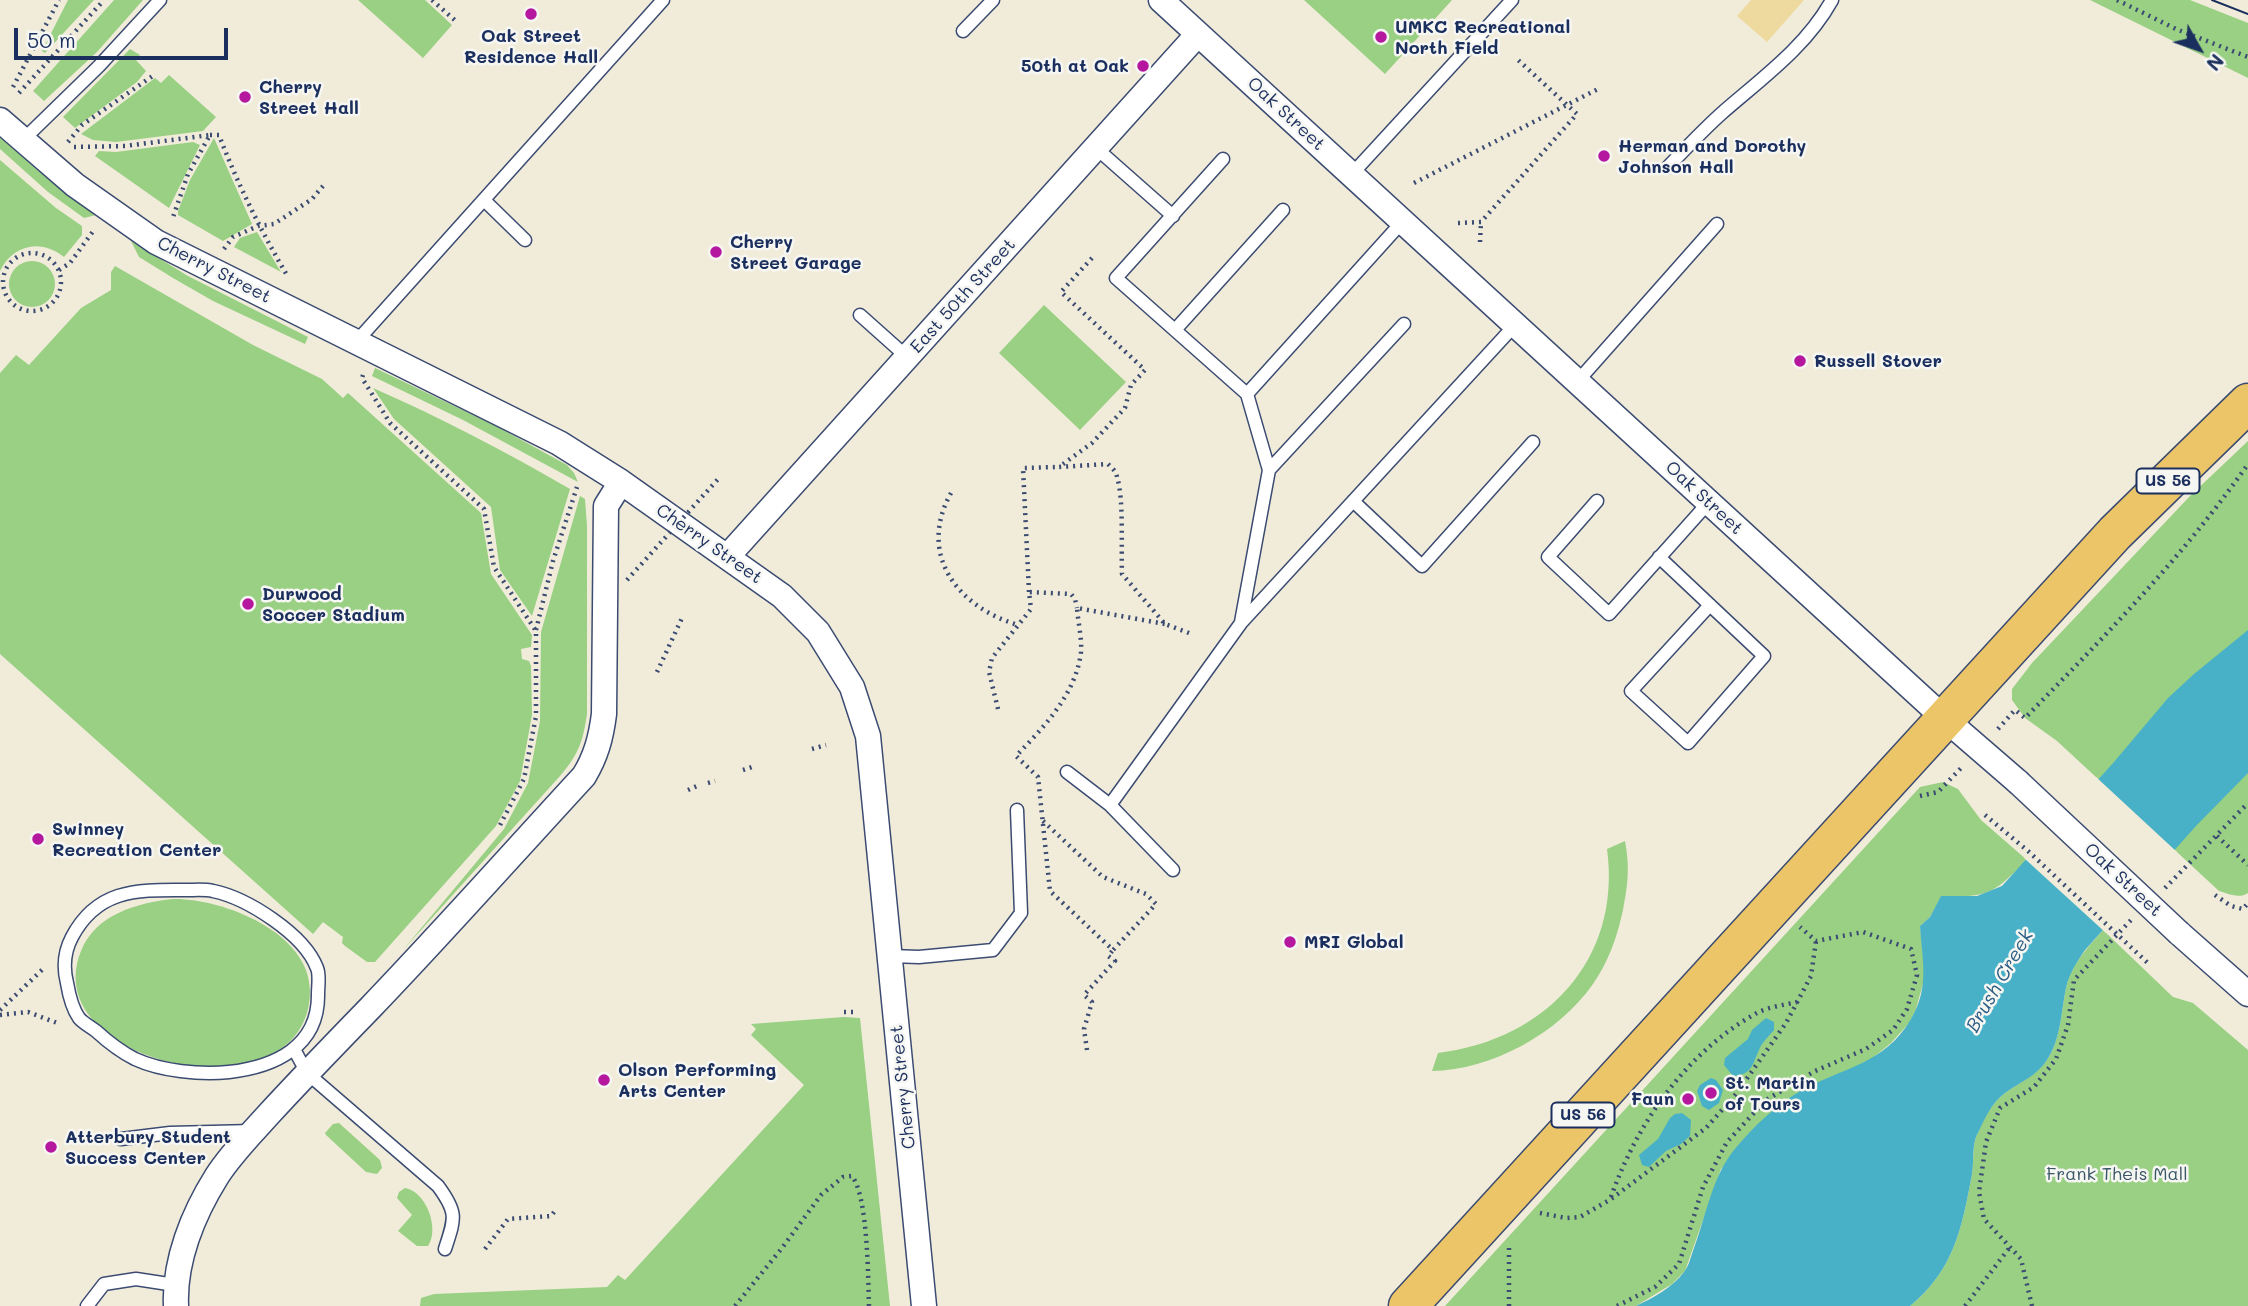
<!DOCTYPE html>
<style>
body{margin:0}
#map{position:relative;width:2248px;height:1306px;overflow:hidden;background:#f1ecda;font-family:Mali,sans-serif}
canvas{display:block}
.north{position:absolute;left:2164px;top:14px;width:70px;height:70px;-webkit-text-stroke:5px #f6f6f2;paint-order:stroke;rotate:130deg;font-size:19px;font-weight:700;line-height:28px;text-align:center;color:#1b2f5e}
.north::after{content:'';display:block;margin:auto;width:24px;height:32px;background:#1b2f5e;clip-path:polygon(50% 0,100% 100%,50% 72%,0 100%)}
.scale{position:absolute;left:14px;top:28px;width:214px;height:32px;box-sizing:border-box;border:4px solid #1b2f5e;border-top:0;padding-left:9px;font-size:21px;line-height:24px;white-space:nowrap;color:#1b2f5e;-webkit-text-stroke:5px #f6f6f2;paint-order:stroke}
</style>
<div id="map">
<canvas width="2248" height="1306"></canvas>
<div class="north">N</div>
<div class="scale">50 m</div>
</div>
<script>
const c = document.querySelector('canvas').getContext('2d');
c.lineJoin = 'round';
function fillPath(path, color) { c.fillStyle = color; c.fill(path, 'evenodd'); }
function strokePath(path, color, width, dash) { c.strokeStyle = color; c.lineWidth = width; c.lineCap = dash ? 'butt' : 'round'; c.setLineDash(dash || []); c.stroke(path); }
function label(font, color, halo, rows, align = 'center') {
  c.font = font + ' Mali,sans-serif'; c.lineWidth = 5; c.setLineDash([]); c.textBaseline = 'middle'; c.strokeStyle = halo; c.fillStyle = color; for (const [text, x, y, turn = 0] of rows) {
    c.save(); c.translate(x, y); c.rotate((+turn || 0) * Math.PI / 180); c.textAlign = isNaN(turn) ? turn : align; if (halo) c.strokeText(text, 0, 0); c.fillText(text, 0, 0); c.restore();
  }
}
const green = new Path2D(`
 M68,0H94L45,53L42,51Z
 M114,0H143L97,52L44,101L33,91Z
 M358,0H425L452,25L423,58Z
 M1304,0H1452L1385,74Z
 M2090,0H2190L2248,23V78Z
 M130,49L140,55L136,60L146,71L137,82L75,128L63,117Z
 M169,75L216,117L203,131L116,142L93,140L81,134L155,78L161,83Z
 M0,136L36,169L96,215L84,218L48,192L0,149Z
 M214,138L252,224L223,241L178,215V211L190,180Z
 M193,142L200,145L169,208L95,156L99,151L116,152Z
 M0,160L56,208L82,226V235L64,257C41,238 12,245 0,271Z
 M257,232L281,272L234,247L240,238Z
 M131,241L188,276L308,337L305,344L213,301L173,278L139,257Z
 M9 284a23 23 0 1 1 46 0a23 23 0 1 1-46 0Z
 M115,266L253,345L322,379L343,398L348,393L481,513L491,574L532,635L531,647L521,649L522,659L529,661L531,666L532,715L520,781L496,826L375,962H367L345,946L342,943L343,937L323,922L313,934L0,654V373L16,355L29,365L81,308L111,290V272Z
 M1044,305L1126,382L1080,430L999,353Z
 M375,368L496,426L567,465L574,473L578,482L463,420L372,376Z
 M373,388C442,418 506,452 570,489L532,616L500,570L491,507L394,419Z
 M2248,441V893C2239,899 2229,894 2219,891L2057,741L2025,718L2012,700V689L2032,663L2190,496Z
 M580,496L585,499L587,526V714C583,741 579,754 560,776L403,950L504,829L528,783L540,721L541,632Z
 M1943,782L1958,789L1981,820L2027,860C1991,895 1992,896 1941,897L1930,917L1920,926L1925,976L1916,1009L1910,1022L1891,1043L1869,1061L1803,1089L1721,1169L1685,1271L1672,1284L1636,1306H1445L1920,787Z
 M1625,841C1630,868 1628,883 1623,910C1617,937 1609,961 1593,984C1558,1034 1491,1070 1432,1071L1438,1053C1545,1040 1622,960 1607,849Z
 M173,899C222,898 310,932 310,991C309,1123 34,1066 81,951C96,914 137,903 173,899Z
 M2103,930L2173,997L2193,1003L2248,1050V1306H1910C1954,1270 1962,1228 1972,1174C1974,1163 1972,1148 1976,1137C1983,1121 1990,1104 2005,1093C2019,1083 2037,1075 2047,1060C2061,1039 2061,1012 2066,988C2071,965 2088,947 2103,930Z
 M844,1017L860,1018L890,1306H420L421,1298L434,1294L607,1287L618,1275L625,1280L804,1085L751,1035L756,1029L751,1024Z
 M339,1123L380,1160L382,1168L377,1174L366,1172L326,1135L325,1133L333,1124Z
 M405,1188C426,1191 440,1229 428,1246H417L398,1231L412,1215L397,1198L399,1192Z`);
const sand = new Path2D(`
 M1751,0H1804L1767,42L1737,16Z`);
const water = new Path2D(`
 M2248,630V773L2196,826L2085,950C2077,962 2069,974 2066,988C2061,1012 2061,1039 2047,1060C2038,1075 2019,1083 2005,1093C1990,1104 1984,1121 1976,1137C1972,1148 1974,1163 1972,1174C1962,1228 1954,1270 1910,1306H1636C1653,1298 1673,1287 1684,1272C1689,1266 1691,1256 1694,1248C1706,1216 1712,1177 1734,1150C1753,1127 1776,1105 1802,1090C1842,1068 1885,1064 1911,1019C1930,987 1922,960 1920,926L1930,917L1941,896H1977L2002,886L2114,762L2168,698L2194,674Z
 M1766,1018L1774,1022V1030C1770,1034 1766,1039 1762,1044C1753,1059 1755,1075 1733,1076L1724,1065L1725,1058L1748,1039L1752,1030Z
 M1711,1078L1716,1080L1723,1090L1719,1103L1709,1110L1702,1106L1697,1091L1700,1085Z
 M1682,1113L1691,1120L1690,1136L1681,1144L1666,1151L1649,1167L1642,1165L1639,1155L1658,1139L1670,1118L1675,1114Z`);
const pier = new Path2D(`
 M2096,777L2177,852L2106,933L2024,858Z`);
const path = new Path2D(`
 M432,0L458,23
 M2117,0L2176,29L2248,57
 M13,87L59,0
 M19,93L104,0
 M210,135H219C238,185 261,231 288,277
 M68,142L82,125L154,75
 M74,147L125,146L210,135L188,174L172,220
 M1414,183L1598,89
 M1458,223L1481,222L1577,114L1517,59
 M1480,242L1481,222
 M224,249L233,237L258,226L274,224L312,199L323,186
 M3 282a29 29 0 1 1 58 0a29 29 0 1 1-58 0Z
 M1092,258L1061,292L1145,370L1131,385L1125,408L1092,443L1059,467L1108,464C1112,468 1116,471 1117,477C1124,499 1121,549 1122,574L1165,624L1189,633
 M59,270L70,263L94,230
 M363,375L362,378L390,423L484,509L494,567L536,631V716L524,779L499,827
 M951,493C917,554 957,607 1018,625
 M1029,592L1023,468L1059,467
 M536,630L553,561L577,487
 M657,672L682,618
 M998,709L989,672L992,658L1031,609L1029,592L1071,594L1075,599L1077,608
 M1998,729L2015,710L2025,718C2104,637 2183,557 2248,464
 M812,749L826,745
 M743,770L752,767
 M708,783L715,781
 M688,790L697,786
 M1920,796L1938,792L1963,766
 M1043,821L1103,877L1146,894L1156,904L1113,950L1050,891L1038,777L1016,756C1044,727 1076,694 1081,652C1082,638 1078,622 1077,608L1165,624
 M2217,836L2248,865
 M2165,888L2248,803
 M2215,895L2231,906L2243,909L2248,903
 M0,1010L44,968
 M844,1012H855
 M0,1015L28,1012L60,1024
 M1087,1050L1084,1029L1092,1002L1084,995L1115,961L1108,956L1113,950
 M1611,1197C1637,1123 1686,1053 1755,1014C1767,1007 1784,1005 1797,1002
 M1540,1213L1566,1218L1580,1217L1611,1199L1706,1128L1736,1094L1786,1023L1811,976L1816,941
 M485,1249L508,1219L551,1216L554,1212
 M735,1306L782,1248L821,1195L843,1177L852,1176C868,1197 868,1277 869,1306
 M1509,1306V1248
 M1617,1306L1655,1287L1679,1264L1703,1187L1727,1142L1766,1100L1815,1071L1866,1049L1893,1030L1907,1009L1917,975L1911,949L1863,932L1816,941L1800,927
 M1965,1306L2010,1247
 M2032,1306L2021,1259L1984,1219L1979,1192L1986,1142L2000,1108L2034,1087L2056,1059L2068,1025L2074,980L2131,920`);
const service = new Path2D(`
 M963,31L993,0
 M23,140L99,66L160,0
 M1096,148L1173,216
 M1223,159L1116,278L1247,394L1403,221
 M1668,167C1686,148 1703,130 1722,113C1762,78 1806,47 1832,0
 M1352,174L1512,0
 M484,200L525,240
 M860,315L907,357
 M1175,330L1283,210
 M356,342L663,0
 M1577,382L1717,224
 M1269,470L1404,324
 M1353,501L1422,566L1533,442
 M1597,501L1548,557L1609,614L1709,502
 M1659,557L1764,656L1688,743L1631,691L1710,605
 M1241,622L1269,470L1247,394
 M1067,772L1110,805
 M1173,870L1110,805L1241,623L1515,325
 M187,890C195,890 205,889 213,891C247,898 304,934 317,968C320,975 318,986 318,994C319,1047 274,1067 229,1072C200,1075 161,1071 135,1059C121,1052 107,1041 96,1031C91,1027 83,1023 79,1018C72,1008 69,995 67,983C63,967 64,952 72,937C82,918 97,903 118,896C140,889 164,890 187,890Z
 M890,956L919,957L993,950L1021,913L1017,810
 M295,1051L307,1073L438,1186C458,1213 455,1218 445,1249
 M121,1139L170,1133L253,1131
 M87,1306L104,1284L136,1279L175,1285`);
const minor = new Path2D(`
 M1161,0L1944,718L2018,782
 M0,120L75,185L156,242L559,443L621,482L782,596L818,632L852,687L868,736L924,1306
 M727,557L1198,34
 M2179,933L2248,994
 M176,1306C174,1261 193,1214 217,1176C231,1154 251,1134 268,1115C302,1078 336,1043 371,1007C443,932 513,853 584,776C596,756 601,738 604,714L606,506L621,482`);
const trunk = new Path2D(`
 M1408,1306L2115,533L2248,403`);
const tram = new Path2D(`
 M2212,0L2248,14`);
const pathBridge = new Path2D(`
 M627,580L719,478
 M1985,815L2028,851L2150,965`);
const minorBridge = new Path2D(`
 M2018,782L2179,933`);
const markers = [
 [531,14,7,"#b5179e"],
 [1381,37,7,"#b5179e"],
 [1143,66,7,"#b5179e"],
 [245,97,7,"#b5179e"],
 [1604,156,7,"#b5179e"],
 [716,252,7,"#b5179e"],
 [1800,361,7,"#b5179e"],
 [248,604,7,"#b5179e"],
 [38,839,7,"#b5179e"],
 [1290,942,7,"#b5179e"],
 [604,1080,7,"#b5179e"],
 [1711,1093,7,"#b5179e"],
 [1688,1099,7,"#b5179e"],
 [51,1147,7,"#b5179e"]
];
const shields = [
 [2168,481,63],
 [1583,1115,63]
];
const shieldNames = [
 ["US 56",2168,481],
 ["US 56",1583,1115]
];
const poiNames = [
 ["UMKC Recreational",1395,27],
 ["North Field",1395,48],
 ["Oak Street",531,36,"center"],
 ["Residence Hall",531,57,"center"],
 ["50th at Oak",1129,66,"right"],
 ["Cherry",259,87],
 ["Street Hall",259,108],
 ["Herman and Dorothy",1618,146],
 ["Johnson Hall",1618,167],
 ["Cherry",730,242],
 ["Street Garage",730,263],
 ["Russell Stover",1814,361],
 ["Durwood",262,594],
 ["Soccer Stadium",262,615],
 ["Swinney",52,829],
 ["Recreation Center",52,850],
 ["MRI Global",1304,942],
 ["Olson Performing",618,1070],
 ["Arts Center",618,1091],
 ["St. Martin",1725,1083],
 ["of Tours",1725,1104],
 ["Faun",1674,1099,"right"],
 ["Atterbury Student",65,1137],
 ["Success Center",65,1158]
];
const streetNames = [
 ["Oak Street",1286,114,43],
 ["Cherry Street",214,270,27],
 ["East 50th Street",963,296,-48],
 ["Oak Street",1704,498,43],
 ["Cherry Street",709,544,35],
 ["Oak Street",2123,880,43],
 ["Cherry Street",903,1087,-96]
];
const parkNames = [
 ["Frank Theis Mall",2117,1174]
];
const waterNames = [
 ["Brush Creek",2000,981,-60]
];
fillPath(green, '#99d083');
fillPath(sand, '#eeda9e');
fillPath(water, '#48b1c7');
fillPath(pier, '#f1ecda');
strokePath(service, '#3b4b71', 15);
strokePath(minor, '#3b4b71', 27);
strokePath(trunk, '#3b4b71', 41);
strokePath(path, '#3b4b71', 4.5, [2, 5]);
strokePath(service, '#fff', 12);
strokePath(minor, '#fff', 24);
strokePath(trunk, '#edc569', 38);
strokePath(tram, '#1b2f5e', 2);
strokePath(minorBridge, '#3b4b71', 27, []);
strokePath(pathBridge, '#3b4b71', 4.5, [2, 5]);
strokePath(minorBridge, '#fff', 24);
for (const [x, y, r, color] of markers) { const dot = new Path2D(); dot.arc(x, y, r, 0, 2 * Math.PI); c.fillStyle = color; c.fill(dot); strokePath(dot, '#f6f6f2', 2.5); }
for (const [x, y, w] of shields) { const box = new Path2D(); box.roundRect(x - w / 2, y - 12.5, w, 25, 5); c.fillStyle = '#f6f6f2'; c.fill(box); strokePath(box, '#1b2f5e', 2); }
label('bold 16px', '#1b2f5e', null, shieldNames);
label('bold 18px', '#1b2f5e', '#f6f6f2', poiNames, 'left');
label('18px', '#1b2f5e', '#f6f6f2', streetNames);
label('18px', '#3a5767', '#f6f6f2', parkNames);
label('italic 19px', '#2b5c83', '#f6f6f2', waterNames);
</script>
